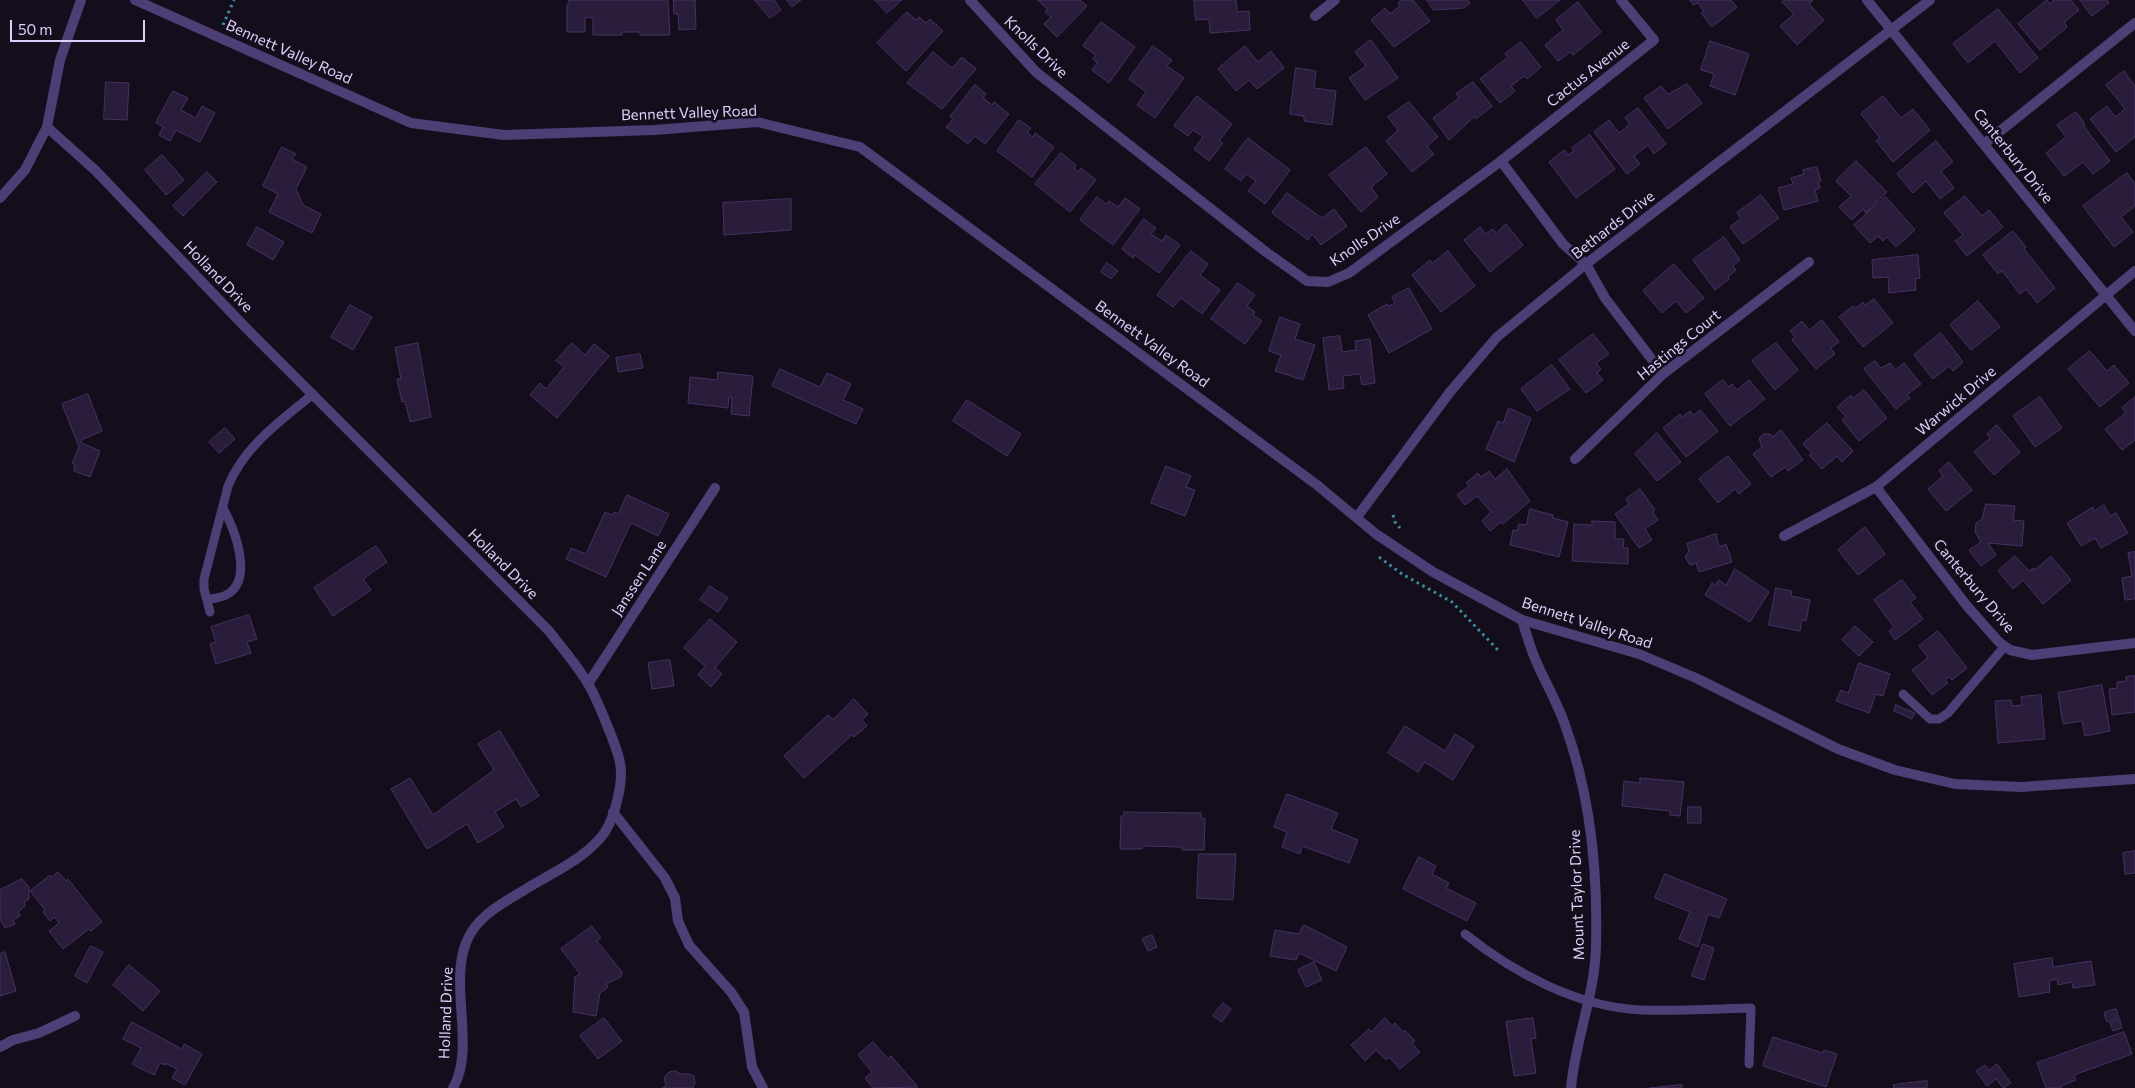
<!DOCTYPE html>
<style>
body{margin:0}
#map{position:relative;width:2135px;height:1088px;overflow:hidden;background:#140e1c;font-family:Commissioner,sans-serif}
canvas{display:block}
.scale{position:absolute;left:10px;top:20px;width:135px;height:22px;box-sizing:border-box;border:2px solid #decef9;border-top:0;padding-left:6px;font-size:15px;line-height:18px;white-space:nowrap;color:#decef9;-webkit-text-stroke:4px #140e1c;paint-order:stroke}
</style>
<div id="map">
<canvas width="2135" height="1088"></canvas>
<div class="scale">50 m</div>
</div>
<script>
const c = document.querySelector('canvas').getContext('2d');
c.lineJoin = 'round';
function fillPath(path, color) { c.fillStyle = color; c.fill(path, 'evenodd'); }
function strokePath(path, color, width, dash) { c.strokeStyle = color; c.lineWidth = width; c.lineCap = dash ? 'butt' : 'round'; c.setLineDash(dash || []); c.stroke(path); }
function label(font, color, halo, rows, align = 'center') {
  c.font = font + ' Commissioner,sans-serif'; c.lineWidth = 5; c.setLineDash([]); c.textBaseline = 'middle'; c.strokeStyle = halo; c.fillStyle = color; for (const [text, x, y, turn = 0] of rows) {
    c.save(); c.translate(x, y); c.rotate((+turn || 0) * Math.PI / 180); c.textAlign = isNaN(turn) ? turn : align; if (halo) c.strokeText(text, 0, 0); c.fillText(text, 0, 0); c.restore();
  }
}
const building = new Path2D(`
 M569,0H668L670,35H640V32H622V35H593V18L585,17V32H567V4H569Z
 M674,0H695L696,29L679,30L678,14H674Z
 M755,0H774L781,10L770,18Z
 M787,0H801L792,7Z
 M875,0H902L887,13Z
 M1038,0H1080L1087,6L1057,37L1044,24L1051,17L1045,12L1047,9Z
 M1194,0H1236L1237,12L1249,11L1250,30L1210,33L1209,19L1196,20Z
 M1402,0H1413L1430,21L1394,47L1371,20L1385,8L1390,14L1400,6L1398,3Z
 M1427,0H1468L1470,3L1464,8L1434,10Z
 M1523,0H1560L1537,18Z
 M1690,0H1731L1737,7L1712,27L1701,13L1704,11L1698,3L1694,5Z
 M1784,0H1813L1809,4L1824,20L1797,45L1780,26L1794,14L1782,2Z
 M2047,0L2050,4L2054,0H2071L2079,10L2064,22L2067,27L2040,50L2018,24Z
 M2080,0H2107L2109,3L2092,16Z
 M1578,2L1601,32L1573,55L1570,52L1558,61L1545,45L1563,30L1556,20Z
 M1998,9L2038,58L2020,73L1995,41L1968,63L1953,44Z
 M907,12L916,20L919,17L926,23L930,19L943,31L906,71L877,43Z
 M1101,22L1135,47L1109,83L1092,70L1097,63L1093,59L1096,55L1083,46Z
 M1371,40L1398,78L1365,100L1349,78L1366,66L1355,52Z
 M1710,41L1749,54L1735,95L1710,86L1714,74L1701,70Z
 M1521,42L1541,67L1527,79L1524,76L1511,86L1515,91L1500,103L1480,79L1508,57L1505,54Z
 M1153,46L1172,60L1167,66L1184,78L1155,118L1137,105L1146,92L1129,79Z
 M1245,46L1258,62L1271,51L1284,68L1257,89L1249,80L1236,91L1218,69Z
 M933,52L952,68L962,57L976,69L942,109L907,83Z
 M1296,68L1316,71L1314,88L1336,91L1332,125L1304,121V116L1290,114Z
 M2124,71L2135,86V137L2116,152L2090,119L2107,106L2115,117L2125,109L2106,85Z
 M106,82L129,83L127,120L104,119Z
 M1473,82L1492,106L1476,119L1475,116L1449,140L1433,118L1459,98L1456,94Z
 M1687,84L1702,103L1668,129L1644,98L1661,86L1668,94Z
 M975,85L986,94L983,98L992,105L994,102L1009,114L985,144L975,136L968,144L946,127L953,119L950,117Z
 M173,91L188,98L181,110L196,118L202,106L215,113L200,142L176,130L170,141L159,135L163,127L156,123Z
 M1197,96L1232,124L1219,141L1223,143L1209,161L1194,149L1203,137L1193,130L1188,136L1174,126Z
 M1883,96L1901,118L1913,109L1930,130L1893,162L1876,141L1880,138L1861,114Z
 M1409,102L1438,137L1427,146L1434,154L1412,172L1386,141L1398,130L1388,117Z
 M1638,108L1666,144L1654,154L1648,145L1634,156L1640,164L1627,174L1594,132L1609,120L1619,133L1630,124L1625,118Z
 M2076,112L2085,124L2083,125L2110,161L2093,174L2083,162L2064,176L2046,153L2066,137L2057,125Z
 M1019,120L1031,128L1027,133L1033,137L1035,133L1054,147L1032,177L997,151Z
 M1590,135L1615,169L1576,198L1549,162L1564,150L1568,155L1574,151L1572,148Z
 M1248,138L1290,170L1265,204L1248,191L1256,181L1246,174L1241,181L1225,169Z
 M1936,141L1953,162L1941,171L1954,188L1940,199L1926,181L1913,193L1897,174Z
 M282,147L296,154L292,159L307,167L296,189L303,205L321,214L312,233L269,212L278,194L263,186Z
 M1366,147L1387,174L1371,187L1378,197L1361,212L1329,175Z
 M1061,153L1076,165L1074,169L1078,172L1081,168L1096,180L1070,212L1035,184Z
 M162,155L184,180L166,195L145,170Z
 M1856,161L1887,192L1866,213L1863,209L1852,220L1839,207L1851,196L1836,181Z
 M1817,167L1821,181L1818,182L1820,188L1815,190L1818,201L1784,210L1778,188L1793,184L1791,178L1804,174L1803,170Z
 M207,172L217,182L183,216L173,206Z
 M2127,173L2135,184V206L2121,217L2133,232L2114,247L2083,206Z
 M1287,193L1322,218L1334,209L1347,226L1321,245L1312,234L1308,240L1272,213Z
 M1761,195L1779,218L1743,244L1730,227L1741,218L1737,213Z
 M1965,196L1982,216L1989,210L2003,227L1967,256L1955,241L1963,235L1944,213Z
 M1097,197L1106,204L1109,201L1118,207L1125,198L1140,209L1113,245L1080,220Z
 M1886,197L1915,230L1896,247L1887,237L1883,241L1878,236L1870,243L1854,225Z
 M791,199V230L724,235L723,203Z
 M1144,219L1156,228L1151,234L1162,241L1166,235L1180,245L1159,273L1135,255L1133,258L1122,249Z
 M1506,224L1523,245L1490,272L1464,240L1480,227L1486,234L1493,229L1496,233Z
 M257,227L284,242L273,260L247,245Z
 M2013,231L2026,247L2024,249L2055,288L2037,303L2026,289L2020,294L2002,271L1998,274L1983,255Z
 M1724,237L1740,260L1733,266L1736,270L1728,277L1729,279L1715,290L1693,260Z
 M1191,251L1208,264L1200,275L1220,290L1202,314L1181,298L1173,307L1157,295Z
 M1448,251L1475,286L1441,312L1412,275L1430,260L1432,263Z
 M1918,255L1920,278L1915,279L1916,290L1889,293L1888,277L1873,278L1872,260Z
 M1107,263L1118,271L1111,279L1101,272Z
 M1674,264L1704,298L1686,313L1676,301L1662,313L1643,291Z
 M1238,283L1255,295L1247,306L1255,312L1253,315L1262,321L1245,344L1211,319Z
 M1409,288L1432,329L1389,353L1368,315L1387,304L1389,306L1395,303L1392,297Z
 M1874,299L1893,323L1863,347L1839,317L1853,306L1856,308L1863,302L1865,305Z
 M1978,301L2000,327L1971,350L1950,325Z
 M350,305L372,317L353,350L331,337Z
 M1280,317L1300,324L1295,339L1315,345L1303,380L1275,371L1281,355L1269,351Z
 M1822,320L1839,342L1831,348L1835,354L1816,369L1792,340L1795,337L1790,331L1802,321L1809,330Z
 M1941,333L1963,362L1953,371L1949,366L1933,379L1914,355Z
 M1593,334L1609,354L1596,363L1601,369L1597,373L1603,380L1586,393L1559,360Z
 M1340,336L1342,352L1356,350L1355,341L1370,339L1375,383L1362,385L1360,374L1343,376L1344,388L1329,390L1323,338Z
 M418,343L431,417L410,422L405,401L402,402L397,379H401L395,348Z
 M572,343L585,355L594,344L609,356L557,418L530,395L540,383L546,389L564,367L556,361Z
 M1776,343L1798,370L1775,390L1752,361Z
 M2090,351L2107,371L2114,365L2129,383L2100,407L2068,369Z
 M640,354L643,368L618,372L616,358Z
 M1875,361L1881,368L1890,363L1895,370L1904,363L1921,384L1907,395L1910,398L1896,409L1864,369Z
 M1552,365L1570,389L1537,411L1521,389Z
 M780,369L820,387L827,373L851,384L843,400L863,409L856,424L772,386Z
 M718,372L753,376L749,416L731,414L732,397H729L728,408L688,403L690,377L717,380Z
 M1723,380L1729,387L1732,384L1737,390L1749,380L1765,399L1730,426L1705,394Z
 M1864,390L1887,418L1859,441L1842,420L1846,417L1837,407L1851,395L1853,398Z
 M88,394L102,431L81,440L82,443L100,451L90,477L74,471L75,465L72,463L79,447L62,404Z
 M2040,397L2062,428L2035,447L2013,416Z
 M2135,397V440L2122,450L2105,429L2126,413L2122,408Z
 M967,400L1021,434L1007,456L953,421Z
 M1509,408L1531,418L1514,462L1486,449L1498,421L1503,423Z
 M1700,410L1718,431L1686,457L1663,428L1680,414L1682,417L1690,411L1694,415Z
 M1827,423L1853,451L1842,462L1837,456L1822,469L1809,455L1812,453L1803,444Z
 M1997,425L2020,452L1994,475L1974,452L1990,438L1987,434Z
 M225,428L235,439L219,453L209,442Z
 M1781,430L1803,460L1788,471L1785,467L1771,477L1753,454L1762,447L1759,438L1764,434H1770L1772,437Z
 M1657,433L1681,462L1657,481L1635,454Z
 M1728,456L1751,484L1739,494L1735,489L1718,503L1699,479Z
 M1949,462L1972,490L1946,511L1928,489L1943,476L1939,471Z
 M1166,466L1191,476L1186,487L1195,490L1185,516L1151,503Z
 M1507,469L1530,501L1503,524L1501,522L1490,531L1482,521L1491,512L1477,496L1465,505L1457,495L1469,486L1466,483L1478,473L1481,477L1489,471L1495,479Z
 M1640,489L1655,510L1653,512L1658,520L1645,529L1652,540L1639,548L1615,514L1629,504L1626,499Z
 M627,495L669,514L658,536L631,523L606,577L566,559L571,548L586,554L605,512L612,515L614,512L618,514Z
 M1986,504L2015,506L2013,520L2024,521L2022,546L1988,543L1996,555L1981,566L1969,550L1981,542L1975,532L1976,523L1982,519Z
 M2104,505L2110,516L2116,513L2128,533L2101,548L2095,538L2081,546L2067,523L2093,507L2094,511Z
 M1530,509L1553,515V518L1568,522L1559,557L1510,545L1513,530L1517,531L1519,524L1526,525Z
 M1592,521L1615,522V539H1624L1623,548H1628V564L1572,561L1574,524L1592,525Z
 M1865,527L1885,554L1858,575L1838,550Z
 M1716,534L1719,547L1726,544L1732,562L1699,572L1696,563L1690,565L1685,557L1689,551L1687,544Z
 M376,546L387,562L363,579L371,590L333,616L314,588Z
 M2135,552V599L2125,600L2122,578L2132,576L2128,553Z
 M2015,556L2029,571L2033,568L2035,570L2051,556L2071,580L2043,604L2023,580L2013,589L1998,571Z
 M1735,569L1769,592L1750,622L1705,595L1712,583L1715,585L1719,580L1726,585Z
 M1902,580L1916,598L1910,602L1923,619L1895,640L1889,631L1894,627L1874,600Z
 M710,586L728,598L718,612L700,600Z
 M1776,588L1792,591L1791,596L1810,600L1806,621L1802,620L1800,631L1769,625Z
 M249,615L257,639L247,642L251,653L216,664L210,644L216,642L211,627Z
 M710,619L737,642L715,668L722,674L711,687L698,675L705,666L684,648Z
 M1855,626L1873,642L1859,656L1842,640Z
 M1938,631L1967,668L1952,680L1949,677L1945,680L1948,683L1932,695L1912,670L1928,658L1919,646Z
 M670,660L674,686L652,689L648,663Z
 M1859,663L1890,674L1883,696L1876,694L1869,713L1836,701L1841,690L1848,693Z
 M2135,676V712L2112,715L2109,689L2117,688V682L2126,681V677Z
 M2102,685L2110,731L2085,736L2082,721L2063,724L2058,693Z
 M2041,695L2045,739L1998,743L1995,701L2011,700L2012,706L2022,705L2021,697Z
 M854,699L868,714L862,720L867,726L854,737L852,735L804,778L784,756L828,715L833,719Z
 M1896,705L1915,713L1912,719L1894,711Z
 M1405,726L1445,751L1455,734L1474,746L1453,780L1425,762L1418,772L1388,753Z
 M500,731L539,796L521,807L516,799L495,812L504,827L478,843L467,824L427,849L391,789L410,778L433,815L494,770L478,744Z
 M1640,778L1684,782L1680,816L1670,815V811L1622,806L1624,781L1640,783Z
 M1287,794L1338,813L1331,829L1358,840L1349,863L1302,846L1300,854L1282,847L1287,832L1274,827Z
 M1688,807H1701V823H1688Z
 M1124,812L1201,813V818L1205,819L1204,850H1182V847L1142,846V849H1120L1121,816H1124Z
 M2135,851V873L2125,874L2123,853Z
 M1199,854H1236L1233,900L1197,898Z
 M1419,857L1436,866L1432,874L1449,883L1446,888L1476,903L1467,921L1403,889Z
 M58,872L66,881L68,879L102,922L91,931L89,929L63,949L49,931L59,923L54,917L50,921L43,912L45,910L30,891L50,875L52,877Z
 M1665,874L1727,899L1719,918L1708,914L1698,947L1679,939L1690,912L1655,898Z
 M22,879L29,887V899L24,902L25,906L18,912L20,916L13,920L15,924L5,928L0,919V890Z
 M1304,925L1347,947L1336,971L1299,953L1296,960L1270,956L1275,930L1298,934Z
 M592,926L601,938L597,941L622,972L621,977L606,984L608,987L600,993L596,1016L573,1012L575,977L580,974L561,949Z
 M1152,935L1157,947L1148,951L1142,939Z
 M1703,944L1714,948L1704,980L1692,976Z
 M91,946L103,952L87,983L75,976Z
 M5,952L16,991L0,996V954Z
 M2052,958L2053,967L2091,961L2095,985L2073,988L2072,982L2058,985L2057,979L2049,981L2050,992L2019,997L2014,964Z
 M1314,962L1322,980L1306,987L1298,970Z
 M129,965L160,991L143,1011L113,985Z
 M1223,1003L1231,1009L1222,1022L1213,1016Z
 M2116,1009L2119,1018L2107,1022L2104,1013Z
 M604,1018L622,1041L598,1059L580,1036Z
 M1385,1018L1392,1026L1395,1023L1403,1032L1405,1030L1415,1041L1412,1043L1420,1052L1400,1069L1389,1057L1386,1060L1376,1050L1365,1061L1351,1045L1369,1029L1371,1032Z
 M1533,1018L1536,1038L1531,1039L1536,1073L1514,1076L1506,1022Z
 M2120,1020L2122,1028L2113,1031L2110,1023Z
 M132,1022L182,1049L184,1044L202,1054L185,1085L172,1078L177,1069L165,1063V1065L160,1063L154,1075L132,1064L141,1048L123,1039Z
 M2124,1032L2132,1054L2074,1075L2076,1080L2061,1086V1088H2046L2037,1063Z
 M1773,1037L1823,1053L1824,1050L1837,1054L1826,1087L1763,1066Z
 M873,1042L888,1059L891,1056L918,1087L873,1088L865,1078L872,1072L858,1055Z
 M1997,1064L2011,1083L2003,1088L1996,1079L1987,1086L1976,1071L1985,1065L1989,1070Z
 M676,1071L681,1074H689L694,1076L695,1083L693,1088H662L666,1086L664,1078L669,1072Z
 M1927,1081V1088H1894L1893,1085Z
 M1682,1085V1088H1650Z`);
const path = new Path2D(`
 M223,25L234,0
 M1393,515L1395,522L1400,528
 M1379,557L1402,574L1452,602L1498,650`);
const service = new Path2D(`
 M207,600C213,598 221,598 226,595C255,581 234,527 223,508
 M210,612L204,589V579L228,486C245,445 280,422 313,394
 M1903,694L1930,719H1939L1948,713L2005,646
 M1465,934C1514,973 1577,1007 1641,1010C1677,1011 1714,1009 1751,1008L1749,1064`);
const minor = new Path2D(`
 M970,0L1036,72L1266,252L1307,281L1328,282L1349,273L1501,161L1654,40L1621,0
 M1867,0L2135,331
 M1315,16L1335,0
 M47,127L96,171L246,328L549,631C562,648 576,664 587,682C595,694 618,749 620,763C624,781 615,816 605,832C588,857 552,873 526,889C503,903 476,916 466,943C449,985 476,1049 453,1088
 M1984,144L2135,23
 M1501,161L1563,244L1586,264L1605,298L1663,374
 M0,198L25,170L47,127L60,60L81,0
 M1575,459L1663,374L1809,262
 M1876,487L1967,606L1999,642L2010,650L2032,655L2135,643
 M1784,536L1876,487L2135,271
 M1522,620C1526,632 1529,644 1534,656C1543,679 1557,701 1565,725C1591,796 1598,871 1596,946C1595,995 1575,1040 1571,1088
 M588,684L715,488
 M613,812L665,878L675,898L678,921L689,945L731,992L744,1012L752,1067L763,1088
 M0,1047L13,1040L39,1033L75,1016`);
const tertiary = new Path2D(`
 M135,0L411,123L504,135L654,130L757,122L860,147L1317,485L1376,534L1433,572L1522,620L1639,654L1696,678L1838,749L1895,770L1955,784L2021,787L2135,779
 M1357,517L1450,392L1497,337L1586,264L1930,0`);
const streetNames = [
 ["Knolls Drive",1036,47,44],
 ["Bennett Valley Road",289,52,24],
 ["Cactus Avenue",1588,73,-38],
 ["Bennett Valley Road",689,113,-2],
 ["Canterbury Drive",2013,156,51],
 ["Bethards Drive",1613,225,-38],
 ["Knolls Drive",1365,240,-34],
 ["Holland Drive",218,277,46],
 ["Bennett Valley Road",1152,344,36],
 ["Hastings Court",1679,345,-39],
 ["Warwick Drive",1956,401,-40],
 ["Holland Drive",503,564,45],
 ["Janssen Lane",639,578,-57],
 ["Canterbury Drive",1974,586,50],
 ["Bennett Valley Road",1587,623,18],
 ["Mount Taylor Drive",1577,895,-92],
 ["Holland Drive",446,1013,-88]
];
fillPath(building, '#2a1c3b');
strokePath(building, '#473164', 1);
strokePath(path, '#3a8fa1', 3, [2.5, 4]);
strokePath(service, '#4d3e76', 9);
strokePath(minor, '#4d3e76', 10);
strokePath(tertiary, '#4d3e76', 10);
label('15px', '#decef9', '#140e1c', streetNames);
</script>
